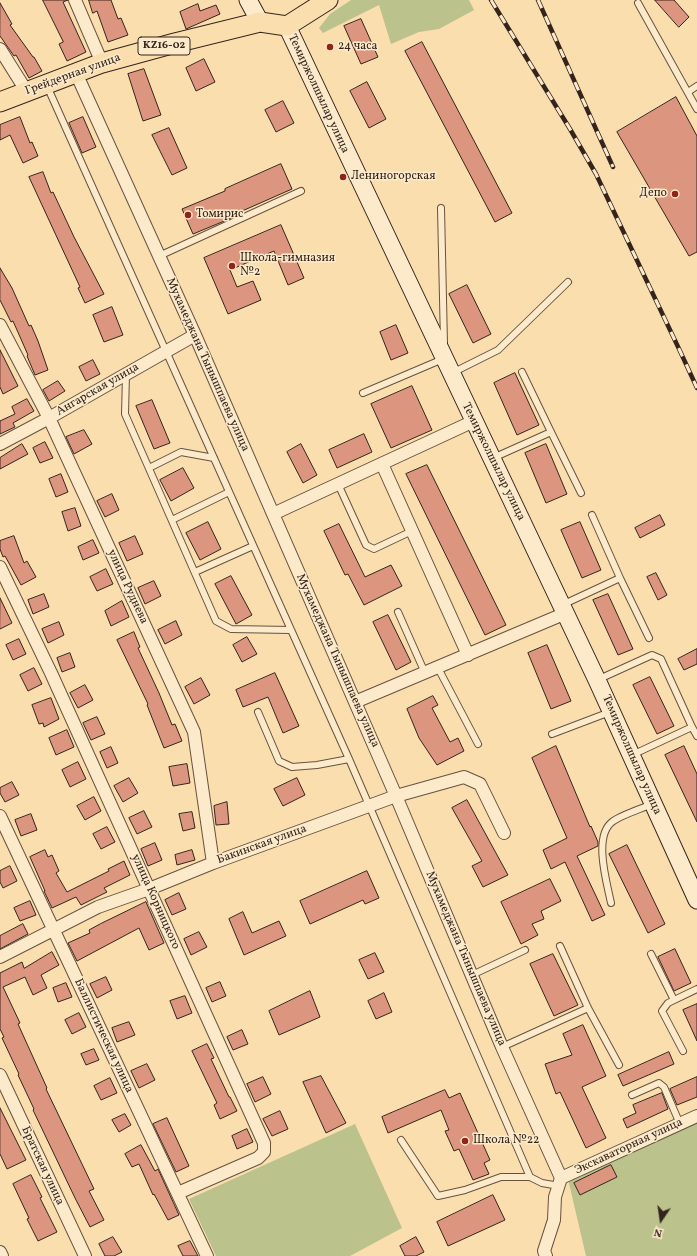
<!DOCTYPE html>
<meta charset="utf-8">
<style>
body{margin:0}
#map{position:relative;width:697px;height:1256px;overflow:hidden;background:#fadeae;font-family:Vollkorn,serif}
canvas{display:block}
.north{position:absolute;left:641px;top:1200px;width:40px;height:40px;-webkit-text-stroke:3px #fceaca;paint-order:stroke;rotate:193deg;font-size:11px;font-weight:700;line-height:16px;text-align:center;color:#35241d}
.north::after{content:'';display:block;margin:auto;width:14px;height:18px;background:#35241d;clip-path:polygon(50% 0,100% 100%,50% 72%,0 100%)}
</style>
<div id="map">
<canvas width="697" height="1256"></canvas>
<div class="north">N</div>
</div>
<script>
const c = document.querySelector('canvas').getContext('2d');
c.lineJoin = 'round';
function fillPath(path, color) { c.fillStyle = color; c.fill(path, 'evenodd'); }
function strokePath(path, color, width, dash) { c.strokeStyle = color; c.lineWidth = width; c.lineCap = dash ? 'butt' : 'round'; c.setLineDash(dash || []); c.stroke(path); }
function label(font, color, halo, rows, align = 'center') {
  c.font = font + ' Vollkorn,serif'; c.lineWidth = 3; c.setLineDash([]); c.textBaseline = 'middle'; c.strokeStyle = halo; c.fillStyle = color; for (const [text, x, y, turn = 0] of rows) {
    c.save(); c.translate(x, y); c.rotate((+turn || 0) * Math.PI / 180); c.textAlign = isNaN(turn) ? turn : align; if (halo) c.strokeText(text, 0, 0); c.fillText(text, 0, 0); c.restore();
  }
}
const green = new Path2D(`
 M351,0H469L474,10L439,29L419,32L391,44L379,5L323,33L319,28L330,14Z
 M697,1123V1256H586L568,1179Z
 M355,1124L402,1228L350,1256H216L189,1199Z`);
const building = new Path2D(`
 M43,0H68L63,2L86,52L67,61L59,44L63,42Z
 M89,0H111L118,19L121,18L128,35L108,42L97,11L93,13Z
 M655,0H674L689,17L679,27Z
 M0,3L12,24L10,25L33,57H34L42,71L29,78L16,55L14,56L0,36Z
 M198,4L200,11L216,5L220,14L186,29L180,12Z
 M361,19L378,57L361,64L344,26Z
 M422,42L512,213L495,222L405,51Z
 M204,59L215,82L196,91L186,68Z
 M144,69L161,115L143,121L128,74Z
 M367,82L386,119L369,128L350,91Z
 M676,97L697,136V252L689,256L617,132Z
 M283,101L294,123L276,132L265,110Z
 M20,117L30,143L32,142L38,156L23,163L10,135L0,140V125Z
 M83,117L96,147L82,153L69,123Z
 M169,128L187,168L172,175L152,135Z
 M281,164L292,189L233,215L234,217L193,234L182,209L225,191V189Z
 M43,172L51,193L53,192L74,237L104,294L85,303L78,288L80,287L29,177Z
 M281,225L304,278L288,285L274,251L230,270L237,287L253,281L261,300L228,314L204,258Z
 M0,268L12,288L29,326L31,325L38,341L48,370L35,375L27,356L28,355L13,321L11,322L0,300Z
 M467,285L491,334L473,343L449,294Z
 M112,307L123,335L104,342L93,315Z
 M396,325L408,353L391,360L380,332Z
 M0,350L18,386L3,394L0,387Z
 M93,360L100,374L86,381L79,367Z
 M515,373L539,425L517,435L494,383Z
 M58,381L65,391L49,401L43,390Z
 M412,386L432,430L391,448L371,404Z
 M27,399L34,411L13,423L15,427L0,434V421L15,414L12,407Z
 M152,400L170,443L154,449L136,406Z
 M84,430L92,444L74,454L66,437Z
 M364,434L372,452L337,468L329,450Z
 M45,442L53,458L40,463L33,448Z
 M22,444L28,454L0,469V458Z
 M301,444L317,475L303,483L287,452Z
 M546,444L567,494L546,503L525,453Z
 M427,465L506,625L485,635L406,474Z
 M183,468L194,488L171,501L160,480Z
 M61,474L68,492L56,497L49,479Z
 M112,494L119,510L105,517L97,501Z
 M75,508L81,526L68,531L62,512Z
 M660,515L665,525L640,538L635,528Z
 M208,522L221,549L200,560L186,533Z
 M580,522L601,570L582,578L561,530Z
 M339,524L365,577L391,565L402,586L364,605L348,574L345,575L324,531Z
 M14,536L24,563L27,561L36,577L21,585L5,556L3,557L0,549V541Z
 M135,536L143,554L127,561L119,543Z
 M93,540L99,553L83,560L78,547Z
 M106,569L113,584L97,591L90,577Z
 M656,573L667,595L658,600L647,577Z
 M231,576L252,615L236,624L215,584Z
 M154,581L161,596L145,604L138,588Z
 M44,594L49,607L33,614L28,600Z
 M608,594L633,649L618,655L593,600Z
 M0,598L12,623L0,629Z
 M122,601L129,617L111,626L105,611Z
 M388,615L411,662L396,670L373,622Z
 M176,621L182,635L165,644L158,630Z
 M59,622L64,635L48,643L42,629Z
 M134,632L140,647L138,648L159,693L172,725L175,724L182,741L164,748L147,705L148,704L117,640Z
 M247,637L257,654L242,662L233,645Z
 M19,639L26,654L13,660L6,645Z
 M547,645L571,701L551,709L528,653Z
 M697,649V664L684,670L678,659Z
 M70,653L75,667L62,672L57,658Z
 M34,668L42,684L28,691L20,675Z
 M275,673L299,726L283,733L268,697L243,707L236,690Z
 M650,677L674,726L657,734L633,685Z
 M201,678L210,695L194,704L185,687Z
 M85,685L93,700L78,708L70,693Z
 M433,696L438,705L432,708L450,742L458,738L464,751L437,765L419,738L407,709Z
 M51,698L59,719L44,727L43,723L39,724L32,705Z
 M97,717L105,734L91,740L83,723Z
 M67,730L74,747L56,755L49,738Z
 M556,746L590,827L591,826L598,842V846L577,856L605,915L592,921L565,862L551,869L543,850L567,838L532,758Z
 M684,746L697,774V822L665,755Z
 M111,747L118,763L107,768L100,752Z
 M78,762L86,779L70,787L62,770Z
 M187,764L190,783L173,786L169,767Z
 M129,778L138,793L123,802L114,786Z
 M297,778L305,795L283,806L274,789Z
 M12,782L19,795L5,802L0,793V788Z
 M94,797L101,811L85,820L77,806Z
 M467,800L508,875L483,887L472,866L482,861L452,808Z
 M227,802L229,824L216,825L214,806Z
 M144,811L152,827L137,834L129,818Z
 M192,812L195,828L183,831L179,814Z
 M31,814L37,830L21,836L15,820Z
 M107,827L115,842L101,849L93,834Z
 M155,843L162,860L148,866L141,849Z
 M627,845L665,924L648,933L609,854Z
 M45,850L48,857L52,855L59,871L56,873L67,892L109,871L108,869L124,861L130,875L104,888L107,892L81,905L76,897L52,908L44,891H45L30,857Z
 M192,850L195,860L177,865L175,855Z
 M10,866L17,881L3,888L0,882V871Z
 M367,871L379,898L365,904L363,900L310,924L300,901Z
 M550,879L561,901L541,911L544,919L532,924L538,935L521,944L501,902Z
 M179,893L186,909L172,915L165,900Z
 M30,901L36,915L20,921L14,908Z
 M146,902L164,943L149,950L139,928L77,961L68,943L90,933L89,930L100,924Z
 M243,912L252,933L279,921L286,936L244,955L229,919Z
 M23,924L28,934L0,949V936Z
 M199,932L207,947L191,955L184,939Z
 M675,949L691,983L674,991L658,957Z
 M52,952L59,965L41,975L47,988L33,995L25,977L3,987L20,1023L18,1024L47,1088L46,1089L94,1189L89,1191L104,1220L90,1227L75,1198L33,1110L34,1109L18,1075L19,1074L2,1038L4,1037L0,1029V973L22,962L24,968Z
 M375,953L384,972L368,979L359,960Z
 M553,954L578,1005L554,1016L530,964Z
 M106,977L112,990L97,998L90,984Z
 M220,982L226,996L212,1002L206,988Z
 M66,983L72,997L58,1002L53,988Z
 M310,991L320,1017L279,1035L269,1011Z
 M384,993L392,1012L376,1019L368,1001Z
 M185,996L192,1013L177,1019L170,1001Z
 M697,1004V1041L683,1010Z
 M79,1013L86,1027L72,1034L65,1020Z
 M129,1022L135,1035L117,1042L112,1028Z
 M583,1025L606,1076L582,1087L606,1138L586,1148L560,1092L556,1094L545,1064L572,1055L563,1034Z
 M242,1030L248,1044L233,1050L227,1037Z
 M207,1044L214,1058L211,1059L229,1097H230L237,1111L220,1119L214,1105L217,1103L192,1051Z
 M94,1049L99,1060L86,1065L81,1054Z
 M669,1052L674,1064L623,1086L618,1075Z
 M147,1064L155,1080L139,1088L131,1071Z
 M321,1076L346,1123L326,1133L303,1082Z
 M263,1077L271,1094L255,1102L247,1084Z
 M697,1077V1097L677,1105L670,1089Z
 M110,1078L117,1093L101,1100L94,1086Z
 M445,1090L449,1098L460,1093L490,1160L484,1163L489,1174L473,1180L459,1149L454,1151L445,1131L449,1130L441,1110L388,1133L382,1117Z
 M662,1093L668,1109L627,1128L623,1119L636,1113L633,1105Z
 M0,1108L26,1160L7,1169L0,1154Z
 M280,1111L288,1129L272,1136L263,1119Z
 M125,1114L131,1125L119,1132L112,1120Z
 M167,1118L189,1166L176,1172L153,1124Z
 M247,1129L253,1142L237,1149L232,1136Z
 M141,1145L155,1171L158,1169L179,1215L168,1220L154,1194L153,1195L139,1164L132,1167L125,1154Z
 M611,1165L617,1177L580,1195L574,1183Z
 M31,1175L42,1197L40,1198L57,1232L38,1241L27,1219L29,1218L13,1184Z
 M493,1195L505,1220L448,1246L437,1222Z
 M113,1237L122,1252L114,1256H105L99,1244Z
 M416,1237L424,1252L416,1256H405L400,1246Z
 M190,1241L198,1256H183L178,1246Z`);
const lane = new Path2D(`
 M638,3L697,109
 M47,86L349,759L530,1177
 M688,92L697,86
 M441,208L444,344
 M159,256L301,191
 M522,372L551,432
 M452,373L498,350L568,282
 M126,374L125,414L216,621L231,629L290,630
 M363,393L443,359
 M493,458L551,432L581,493
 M149,468L181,452L214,458
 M338,484L366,545L374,549L412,531
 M172,520L229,492
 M195,572L253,546
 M620,578L649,638
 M562,605L620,578L592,515
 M398,612L425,673
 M438,668L478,744
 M597,680L652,655L661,659L692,727L632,755
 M258,712L279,761L292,767L317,765L349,759
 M692,727L697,736
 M552,734L610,712
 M611,903C607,883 593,837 612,822C621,815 641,809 652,804
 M560,946L588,1008
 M651,954L674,1000
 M472,975L525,950
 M502,1047L588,1008L619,1065
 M683,1051L662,1011L668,1003L697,989
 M632,1095L659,1083L664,1087L680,1124
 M401,1140L438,1196L465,1190L501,1177H530L542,1183L559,1186`);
const street = new Path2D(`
 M75,0L102,63
 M0,49L27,92
 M76,73L195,335L396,796L502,1047L561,1178L555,1197L554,1220L544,1251L546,1256
 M0,325L49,418L194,732L213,863
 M0,444L49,418L195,335
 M382,464L468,655
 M273,514L474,421
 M0,567L51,673L264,1143V1152L258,1158L178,1193
 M355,702L566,613
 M0,816L207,1256
 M0,957L98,907L149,889L213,863L396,796L464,777L480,784L504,833
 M0,1075L85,1256
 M561,1178L697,1116
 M0,1252L2,1256`);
const secondary = new Path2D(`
 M248,0L260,22
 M287,26L597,680L697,900`);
const primary = new Path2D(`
 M0,102L102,63L175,43L260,22L287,26L328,0`);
const rail = new Path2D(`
 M491,0L570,129L596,174L680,351L697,388
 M538,0L613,167`);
const markers = [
 [330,47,4,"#8f2418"],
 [343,177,4,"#8f2418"],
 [675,194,4,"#8f2418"],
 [188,215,4,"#8f2418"],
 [232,266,4,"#8f2418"],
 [465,1141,4,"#8f2418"]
];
const shields = [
 [164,46,52]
];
const shieldNames = [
 ["KZ16-02",164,46]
];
const poiNames = [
 ["24 часа",338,47],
 ["Лениногорская",351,177],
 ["Депо",667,194,"right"],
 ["Томирис",196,215],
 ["Школа-гимназия",240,259],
 ["№2",240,273],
 ["Школа №22",473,1141]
];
const streetNames = [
 ["Грейдерная улица",73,75,-20],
 ["Темиржолшылар улица",318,94,65],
 ["Мухамеджана Тынышпаева улица",207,365,66],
 ["Ангарская улица",98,390,-30],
 ["Темиржолшылар улица",493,462,64],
 ["улица Руднева",127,587,65],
 ["Мухамеджана Тынышпаева улица",337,661,66],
 ["Темиржолшылар улица",631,755,66],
 ["Бакинская улица",262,845,-20],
 ["улица Корницкого",155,902,66],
 ["Мухамеджана Тынышпаева улица",465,959,67],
 ["Баллистическая улица",103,1036,65],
 ["Экскаваторная улица",629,1147,-25],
 ["Братская улица",42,1166,65]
];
fillPath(green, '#bbc28c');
fillPath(building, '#dc957f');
strokePath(building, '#35241d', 1);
strokePath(lane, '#665241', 8);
strokePath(street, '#665241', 14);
strokePath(secondary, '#35241d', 19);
strokePath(primary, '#35241d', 21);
strokePath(lane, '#fceaca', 6);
strokePath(street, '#fceaca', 12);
strokePath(secondary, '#fceaca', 17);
strokePath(primary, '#fadeae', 19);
strokePath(rail, '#35241d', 4.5);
strokePath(rail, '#fceaca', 3, [9]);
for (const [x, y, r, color] of markers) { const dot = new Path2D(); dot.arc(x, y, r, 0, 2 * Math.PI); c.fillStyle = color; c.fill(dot); strokePath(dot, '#fceaca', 1.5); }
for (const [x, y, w] of shields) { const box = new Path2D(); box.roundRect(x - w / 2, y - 9, w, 18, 3); c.fillStyle = '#fceaca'; c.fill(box); strokePath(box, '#35241d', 1); }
label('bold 11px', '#35241d', null, shieldNames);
label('12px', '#35241d', '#fceaca', poiNames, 'left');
label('12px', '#35241d', '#fceaca', streetNames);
</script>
